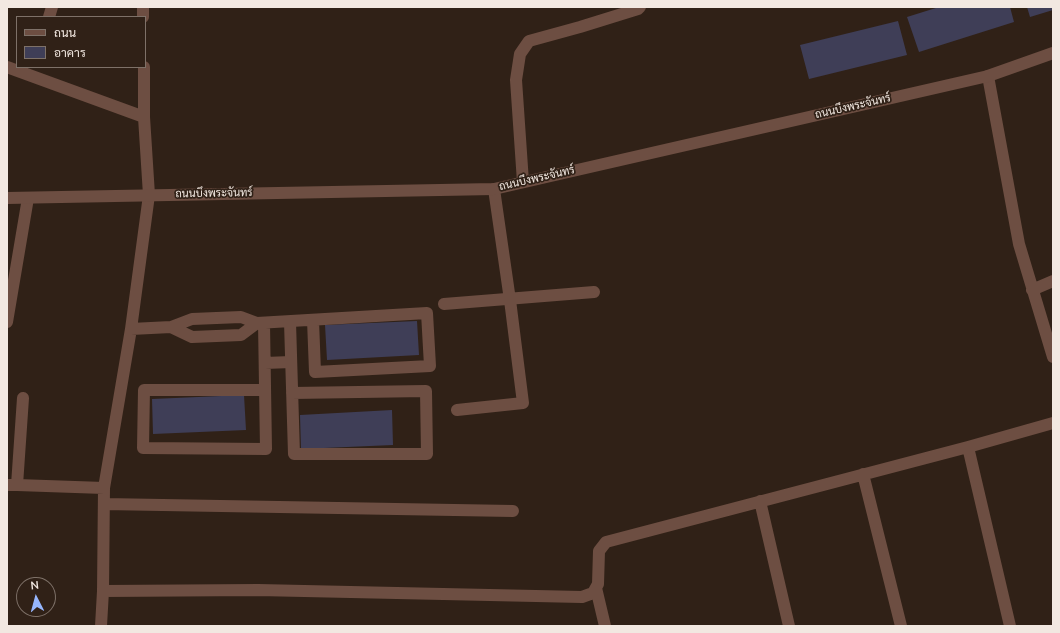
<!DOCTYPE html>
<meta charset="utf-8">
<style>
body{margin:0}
#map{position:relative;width:1060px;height:633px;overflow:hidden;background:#302117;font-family:"Nunito Sans",Sarabun,sans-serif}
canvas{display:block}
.frame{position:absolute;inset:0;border:8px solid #f2e8e1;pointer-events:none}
.legend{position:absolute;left:16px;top:16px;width:130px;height:52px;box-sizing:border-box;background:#302117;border:1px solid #7e7168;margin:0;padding:5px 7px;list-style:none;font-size:12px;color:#f2e8e1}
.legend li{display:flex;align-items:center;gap:8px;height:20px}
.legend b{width:20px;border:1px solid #7e7168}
.north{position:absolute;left:16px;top:577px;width:40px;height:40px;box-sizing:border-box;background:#302117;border:1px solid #7e7168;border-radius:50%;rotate:354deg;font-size:11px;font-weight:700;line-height:16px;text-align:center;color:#f2e8e1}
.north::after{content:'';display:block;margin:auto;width:14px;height:18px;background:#96b6fd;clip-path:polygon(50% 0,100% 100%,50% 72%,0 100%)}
</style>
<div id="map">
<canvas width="1060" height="633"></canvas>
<div class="frame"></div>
<ul class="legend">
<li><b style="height:5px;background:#6d4e42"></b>ถนน</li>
<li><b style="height:11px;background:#3f3e57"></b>อาคาร</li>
</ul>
<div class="north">N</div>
</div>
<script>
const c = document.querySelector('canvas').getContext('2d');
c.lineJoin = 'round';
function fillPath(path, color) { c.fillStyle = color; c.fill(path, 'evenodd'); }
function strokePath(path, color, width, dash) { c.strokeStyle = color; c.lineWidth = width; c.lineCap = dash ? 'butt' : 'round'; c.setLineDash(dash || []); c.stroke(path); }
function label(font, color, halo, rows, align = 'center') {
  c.font = font + ' "Nunito Sans",Sarabun,sans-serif'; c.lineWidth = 3.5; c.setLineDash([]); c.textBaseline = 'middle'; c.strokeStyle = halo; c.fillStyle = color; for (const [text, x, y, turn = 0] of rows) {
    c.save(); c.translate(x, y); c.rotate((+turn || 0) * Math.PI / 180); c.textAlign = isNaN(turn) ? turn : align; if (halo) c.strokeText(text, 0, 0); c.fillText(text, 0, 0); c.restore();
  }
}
const building = new Path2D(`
 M939,7H1010L1014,22L919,52L907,17Z
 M1027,7H1053V10L1030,17Z
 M898,21L907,55L809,79L800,45Z
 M417,321L419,355L327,360L325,325Z
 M244,395L246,430L153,434L152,399Z
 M392,410L393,445L301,449L300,415Z`);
const minor = new Path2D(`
 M143,7V17
 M49,17L52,7
 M7,67L144,117L149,195L131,329L104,488L103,591L101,626
 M144,67V117
 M988,76L1019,244L1053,357
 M523,182L516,80L520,54L529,41L580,27L638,9L640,7
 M1032,290L1053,281
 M444,304L594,292
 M7,322L28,198
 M290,322L294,454H427L426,391L292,393
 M264,323L266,449L143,448L144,390H265
 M171,327L192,337L241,335L257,323
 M131,329L171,327L192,319L241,317L257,323L427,313L430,366L315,372L313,320
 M265,363L291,362
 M457,410L523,403L510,300L494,189
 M968,447L1010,626
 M863,474L901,626
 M7,485H17L23,398
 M17,485L104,488
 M760,501L789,626
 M104,504L513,511
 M596,588L605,626
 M103,591L258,590L582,597L593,593L598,584L599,551L606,542L968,447L1053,423`);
const tertiary = new Path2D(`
 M7,198L494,189L988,76L1053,53`);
const streetNames = [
 ["ถนนบึงพระจันทร์",853,107,-13],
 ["ถนนบึงพระจันทร์",537,179,-13],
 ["ถนนบึงพระจันทร์",214,194,-1]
];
fillPath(building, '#3f3e57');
strokePath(minor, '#6d4e42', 12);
strokePath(tertiary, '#6d4e42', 12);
label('11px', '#f2e8e1', '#302117', streetNames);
</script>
